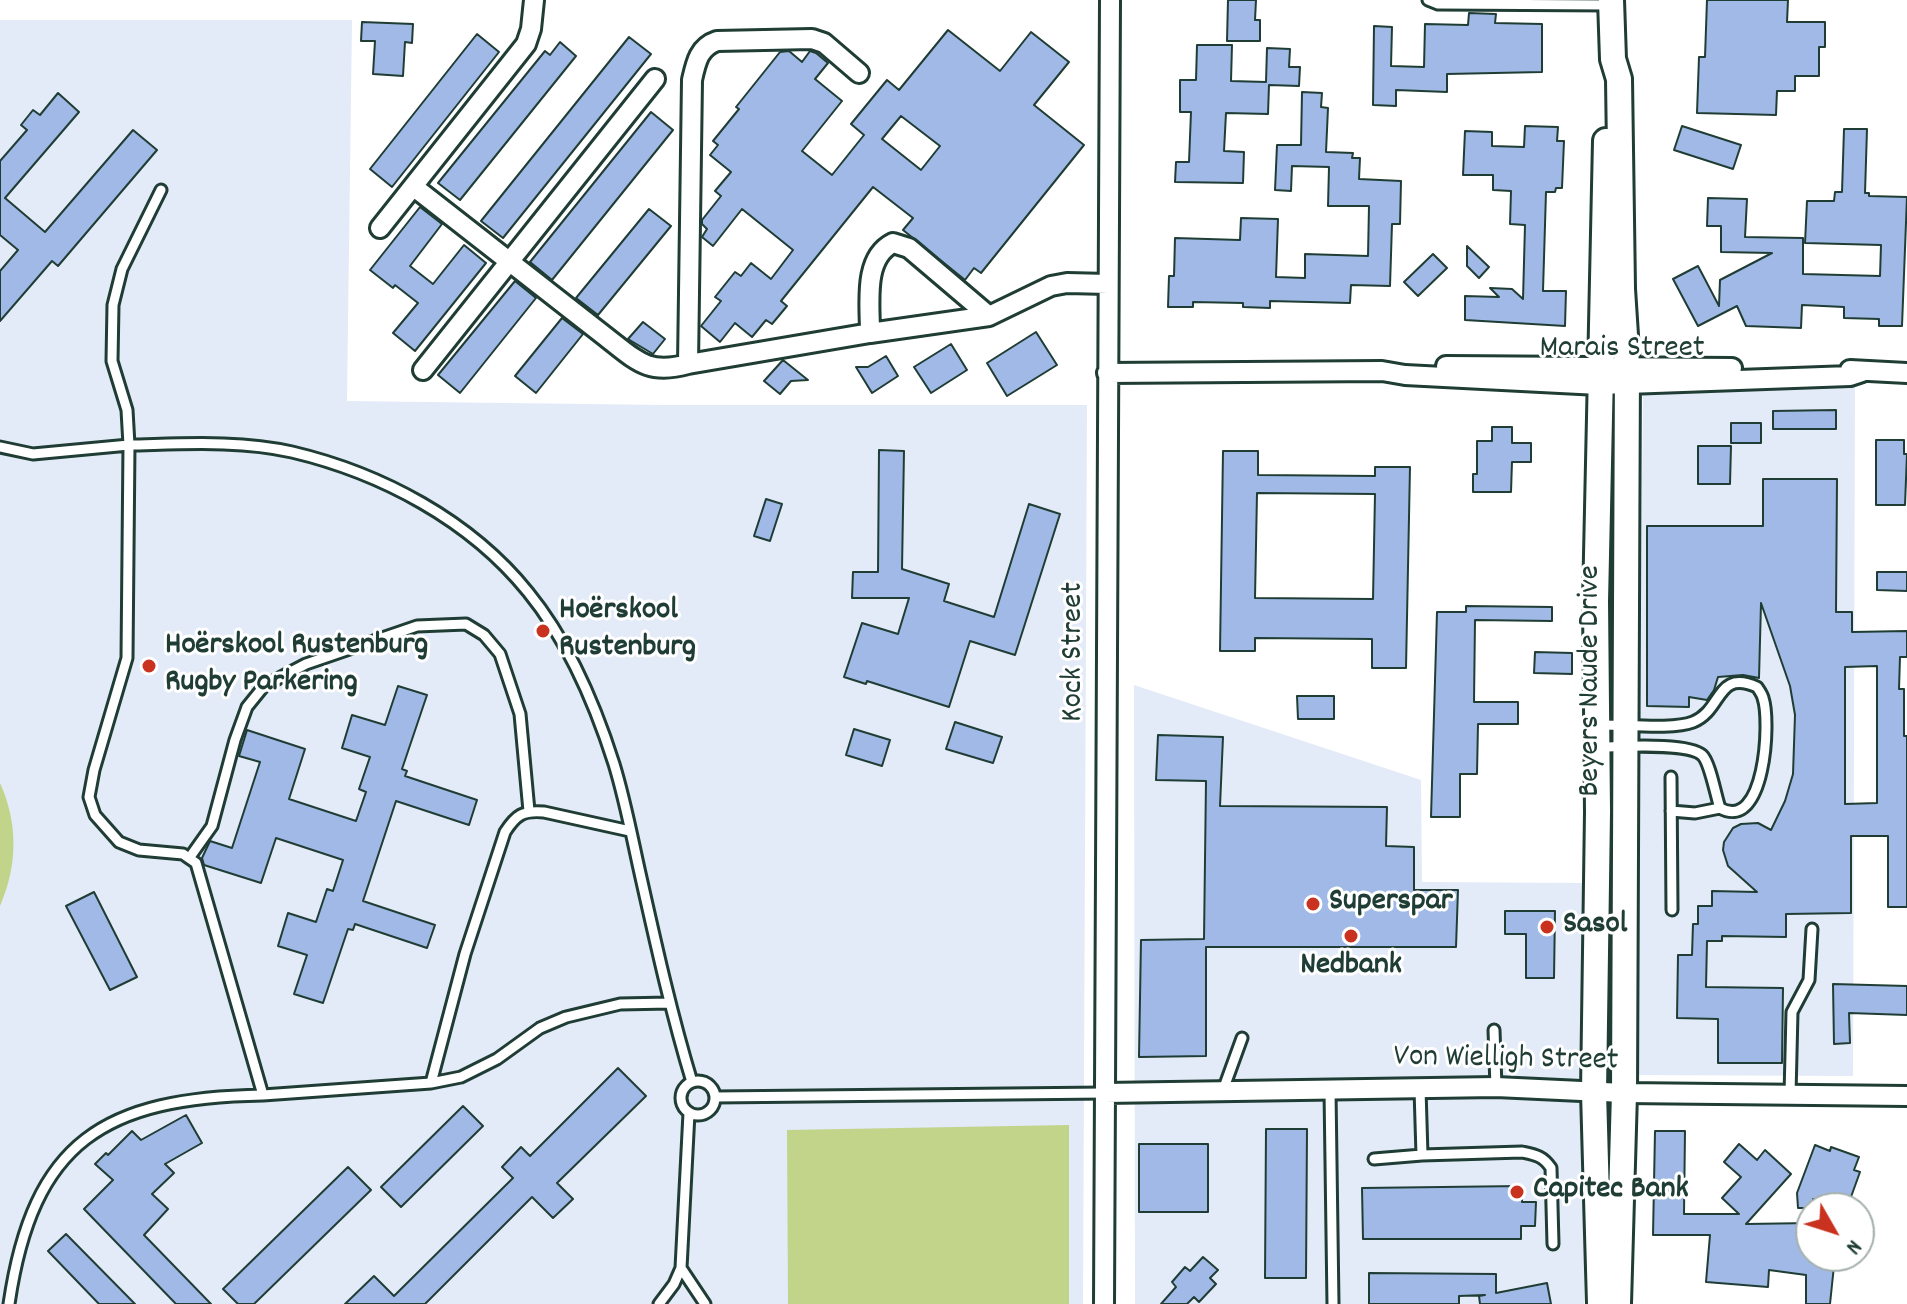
<!DOCTYPE html>
<meta charset="utf-8">
<style>
body{margin:0}
#map{position:relative;width:1907px;height:1304px;overflow:hidden;background:#fff;font-family:Dekko,sans-serif}
canvas{display:block}
.north{position:absolute;left:1795px;top:1192px;width:80px;height:80px;box-sizing:border-box;background:#fff;border:2px solid #a5b1ae;border-radius:50%;rotate:129deg;font-size:22px;font-weight:700;line-height:32px;text-align:center;color:#1f3d34}
.north::after{content:'';display:block;margin:auto;width:28px;height:36px;background:#c8321e;clip-path:polygon(50% 0,100% 100%,50% 72%,0 100%)}
</style>
<div id="map">
<canvas width="1907" height="1304"></canvas>
<div class="north">N</div>
</div>
<script>
const c = document.querySelector('canvas').getContext('2d');
c.lineJoin = 'round';
function fillPath(path, color) { c.fillStyle = color; c.fill(path, 'evenodd'); }
function strokePath(path, color, width, dash) { c.strokeStyle = color; c.lineWidth = width; c.lineCap = dash ? 'butt' : 'round'; c.setLineDash(dash || []); c.stroke(path); }
function label(font, color, halo, rows, align = 'center') {
  c.font = font + ' Dekko,sans-serif'; c.lineWidth = 6; c.setLineDash([]); c.textBaseline = 'middle'; c.strokeStyle = halo; c.fillStyle = color; for (const [text, x, y, turn = 0] of rows) {
    c.save(); c.translate(x, y); c.rotate((+turn || 0) * Math.PI / 180); c.textAlign = isNaN(turn) ? turn : align; if (halo) c.strokeText(text, 0, 0); c.fillText(text, 0, 0); c.restore();
  }
}
const built = new Path2D(`
 M0,20H352L347,401L663,405H1087L1083,1304H0Z
 M1643,387H1855L1853,1076L1636,1075Z
 M1134,685L1421,780L1422,882L1584,883V1304H1135Z`);
const green = new Path2D(`
 M0,783C18,823 18,865 0,906Z
 M1069,1125V1304H788L787,1130Z`);
const building = new Path2D(`
 M1228,0H1256L1255,20H1260V41H1227Z
 M1707,0H1788L1787,22H1825V47H1819V76H1795V91H1777L1776,115L1697,113L1699,57H1705Z
 M1469,13L1496,14L1495,23L1542,24V72L1447,74V92L1396,90V106L1373,105L1374,26L1392,27L1391,66L1424,67L1425,24L1468,25Z
 M362,22L413,24L412,43L405,42L403,76L373,74L375,41H361Z
 M948,30L1000,71L1031,32L1069,62L1034,105L1084,145L981,273L974,268L965,280L903,230L913,218L873,187L781,301L787,306L772,324L766,320L752,337L735,323L720,342L701,326L721,301L715,297L735,272L741,276L751,263L771,279L793,250L742,209L713,246L702,237L707,229L702,224V220L721,196L715,191L731,172L710,155L718,145L713,141L739,109L736,107L780,52L789,51L802,62L810,51L816,53L828,63L815,79L842,101L802,151L832,175L864,135L851,124L887,80L899,90ZM901,116L940,146L921,170L882,139Z
 M477,34L499,52L392,187L370,169Z
 M629,37L651,54L503,238L481,221Z
 M560,42L576,56L460,200L438,183L545,51L550,55Z
 M1197,45H1232L1231,81L1266,82L1267,48L1290,49L1289,67H1300L1299,86L1269,85L1268,114L1226,113L1224,151L1244,152L1243,183L1175,182L1176,162H1189L1191,112H1180V80H1196Z
 M1302,92L1322,93L1321,107L1328,108L1326,152L1353,153L1352,158H1360L1359,179L1401,181L1400,224H1392L1390,286L1351,285L1350,303L1270,301V308L1243,307V303L1193,302V307H1168L1169,276H1174L1175,238L1240,240L1241,218L1278,219L1276,277L1305,278V254L1368,256L1369,206H1328L1329,167L1292,166L1291,191L1275,190L1277,145H1301Z
 M58,93L79,112L5,198L45,232L133,130L157,150L58,266L52,261L0,321V271L18,250L0,235V161L27,130L21,125L33,110L40,115Z
 M651,112L673,130L552,280L530,262Z
 M1525,126L1558,127L1557,141H1564L1562,188H1556L1555,192H1546L1543,291H1566L1565,326L1465,320V296L1499,297L1490,288L1512,289L1523,299L1525,225L1510,224L1511,191L1493,190V175H1463L1465,131L1492,132V146L1524,147Z
 M1682,126L1741,145L1733,169L1674,150Z
 M1844,129H1867L1865,193H1869V196L1907,197L1902,326H1879V319L1844,318V307L1802,305L1801,328L1746,326L1737,306L1698,326L1673,279L1698,266L1719,306L1720,280L1772,253L1721,252V226H1707L1708,198L1747,199L1745,237L1803,238V274L1880,276L1881,245L1805,243L1807,201H1834L1835,192H1842Z
 M420,207L442,224L410,266L433,284L464,245L486,263L415,351L393,333L418,303L395,285L393,288L370,270Z
 M649,209L671,226L598,315L576,298Z
 M1467,246L1489,267L1479,278L1467,266Z
 M1433,254L1447,268L1418,296L1404,282Z
 M515,281L536,298L460,393L438,375Z
 M562,318L583,334L536,393L515,376Z
 M643,322L665,339L653,354L628,339Z
 M1036,332L1057,365L1007,396L987,363Z
 M951,344L967,370L931,393L914,367Z
 M886,356L898,376L872,393L856,367H868Z
 M783,360L808,380L791,381L780,394L764,381Z
 M1836,410V429H1773V411Z
 M1731,423H1761V443H1731Z
 M1492,427H1512V443H1531V462H1512L1511,492H1473V474H1477V441H1492Z
 M1876,440H1904V454H1907L1905,505H1876Z
 M1698,446H1731L1730,484H1698Z
 M879,450L904,451L902,569L949,584L944,601L994,617L1029,504L1060,514L1015,655L970,641L949,707L867,681L866,684L844,677L862,623L898,634L909,598H852L853,572H878Z
 M1223,451H1258V475L1375,476V467H1410L1406,668H1372V639L1255,638V651H1220ZM1257,493L1375,494L1373,599L1255,598Z
 M1763,479H1837L1836,612H1852V632L1907,631V657H1900L1899,689H1904V736H1907V907H1888V836H1851V913L1786,914V937L1722,936V941H1707L1706,987L1783,988L1782,1063H1718V1019L1677,1018L1678,955H1692L1693,924H1698V906H1712V891L1757,892L1728,866L1723,850L1724,842L1733,828L1741,824L1758,823L1771,830L1785,801L1793,774L1795,715L1790,686L1761,603L1759,678L1743,675L1718,677L1714,690L1707,700L1689,697V707L1647,706V526H1763ZM1877,666V803L1845,804V667Z
 M766,499L782,504L770,541L754,536Z
 M1877,572H1907V591L1877,590Z
 M1466,606L1552,607V621L1475,620L1474,702H1518V724H1478L1477,774H1460V817H1431L1437,612H1466Z
 M1535,652L1572,653V674L1534,673Z
 M398,686L427,695L402,769L407,771L405,776L477,800L469,825L396,801L363,901L435,925L427,948L355,924L353,930L348,929L323,1003L294,994L307,955L278,946L288,913L316,922L327,889L333,891L343,860L276,838L261,883L204,865L202,858L210,841L232,848L260,762L239,756L247,730L305,749L289,799L356,821L366,792L359,789L370,757L342,748L352,715L385,725Z
 M1297,696H1334V719H1298Z
 M955,722L1002,737L993,763L946,749Z
 M854,729L890,740L882,766L846,755Z
 M1158,735L1223,737L1220,806L1387,807L1386,846L1414,847V890H1458L1456,947H1206V1056L1139,1057L1141,940L1204,939L1206,781L1156,780Z
 M94,892L137,977L110,990L66,906Z
 M1505,911H1555L1554,978H1526V934H1505Z
 M1833,984L1907,986V1015L1849,1013L1850,1043L1834,1044Z
 M618,1068L646,1096L557,1183L573,1199L553,1218L532,1197L425,1304H345L374,1276L394,1296L513,1178L502,1167L521,1147L530,1156Z
 M463,1106L483,1126L401,1207L381,1187Z
 M186,1115L202,1143L165,1164L174,1173L152,1194L168,1209L144,1235L211,1304H176L84,1209L113,1180L95,1164L106,1153L108,1155L132,1131L141,1140Z
 M1266,1129H1307L1306,1278H1265Z
 M1655,1131H1685L1684,1214H1739L1722,1198L1741,1177L1724,1162L1739,1144L1757,1160L1765,1150L1791,1174L1746,1224L1811,1223V1256H1835L1830,1304H1806V1275L1769,1270L1768,1287L1706,1282L1710,1235H1653Z
 M1139,1144H1208V1212H1139Z
 M1815,1145L1830,1151L1831,1147L1859,1157L1854,1170L1860,1172L1847,1208H1838L1813,1199V1208H1798L1797,1193Z
 M348,1167L371,1190L254,1304H238L223,1289Z
 M1522,1186V1202H1536L1535,1226H1521V1239H1363L1362,1188Z
 M66,1234L135,1304H99L48,1251Z
 M1203,1257L1218,1270L1210,1278L1216,1284L1199,1302L1194,1297L1187,1304H1161L1176,1287L1172,1282L1185,1267L1190,1271Z
 M1369,1273L1496,1274V1293L1547,1283L1551,1304H1480L1479,1296L1485,1295L1459,1296V1304H1369Z`);
const service = new Path2D(`
 M1428,0L1438,4L1611,5
 M161,190L122,269L113,305L112,361L127,410L129,445C182,444 240,440 292,452C381,473 470,520 528,592C568,641 595,704 614,764C626,803 633,843 642,882C657,949 672,1016 692,1082
 M0,447L33,454L129,445L127,658L94,770L89,797L95,815L119,842L139,850L183,854L196,863L263,1095L431,1083L461,1077L497,1059L540,1028L566,1017L620,1004L669,1003
 M1597,725C1621,724 1673,730 1693,722C1723,710 1716,669 1757,687C1759,690 1762,694 1763,698C1771,721 1765,833 1720,808C1716,797 1710,762 1702,755C1687,742 1619,747 1598,747
 M1671,777L1672,910
 M1671,811L1695,813L1720,808
 M190,857L212,826L235,740L247,707L264,686L306,664L417,626L466,624L484,635L500,654L520,714L529,811
 M1494,1030L1496,1087
 M681 1098a17 17 0 1 1 34 0a17 17 0 1 1-34 0Z
 M431,1083L465,954L505,832C516,815 523,810 544,812L630,831
 M1420,1089L1422,1155
 M1330,1091L1333,1304
 M1222,1093L1242,1038
 M1790,1095L1792,1012L1809,980L1812,929
 M715,1097L1105,1093
 M1374,1159L1422,1155L1522,1152C1536,1155 1543,1156 1551,1168L1553,1244
 M681,1268L705,1304
 M9,1304C33,1140 105,1098 263,1095
 M659,1304L674,1284L681,1268L689,1113`);
const minor = new Path2D(`
 M414,187L606,337C637,361 648,375 688,364L870,333L989,316L1051,286L1067,283L1108,284
 M380,228L526,44L531,29L534,0
 M870,333C870,303 863,258 893,243L909,248L989,316
 M688,364L692,80C696,62 699,47 717,41L812,39L824,43L859,73
 M1446,366L1732,368
 M423,370L655,79
 M1850,370L1907,373
 M1107,373L1382,371L1405,375L1599,385L1850,376L1862,372
 M1105,1093L1496,1087L1624,1093L1907,1096
 M1104,1304L1110,0`);
const tertiary = new Path2D(`
 M1611,0L1613,59L1619,79L1622,289L1627,366L1624,1093L1618,1304
 M1600,1304L1594,1092L1598,812L1596,601L1606,141`);
const markers = [
 [543,631,8,"#c8321e"],
 [149,666,8,"#c8321e"],
 [1313,904,8,"#c8321e"],
 [1547,927,8,"#c8321e"],
 [1351,936,8,"#c8321e"],
 [1517,1192,8,"#c8321e"]
];
const streetNames = [
 ["Marais Street",1622,351],
 ["Kock Street",1076,652,-90],
 ["Beyers Naude Drive",1593,681,-90],
 ["Von Wielligh Street",1506,1061,1]
];
const poiNames = [
 ["Hoërskool",559,613],
 ["Rustenburg",559,650],
 ["Hoërskool Rustenburg",165,648],
 ["Rugby Parkering",165,685],
 ["Superspar",1329,904],
 ["Sasol",1563,927],
 ["Nedbank",1351,968,"center"],
 ["Capitec Bank",1533,1192]
];
fillPath(built, '#e3eaf8');
fillPath(green, '#c2d489');
fillPath(building, '#a1b9e6');
strokePath(building, '#1f3d34', 2);
strokePath(service, '#1f3d34', 15);
strokePath(minor, '#1f3d34', 24);
strokePath(tertiary, '#1f3d34', 30);
strokePath(service, '#fff', 9);
strokePath(minor, '#fff', 18);
strokePath(tertiary, '#fff', 24);
for (const [x, y, r, color] of markers) { const dot = new Path2D(); dot.arc(x, y, r, 0, 2 * Math.PI); c.fillStyle = color; c.fill(dot); strokePath(dot, '#fff', 3); }
label('32px', '#1f3d34', '#fff', streetNames);
label('bold 32px', '#1f3d34', '#fff', poiNames, 'left');
</script>
